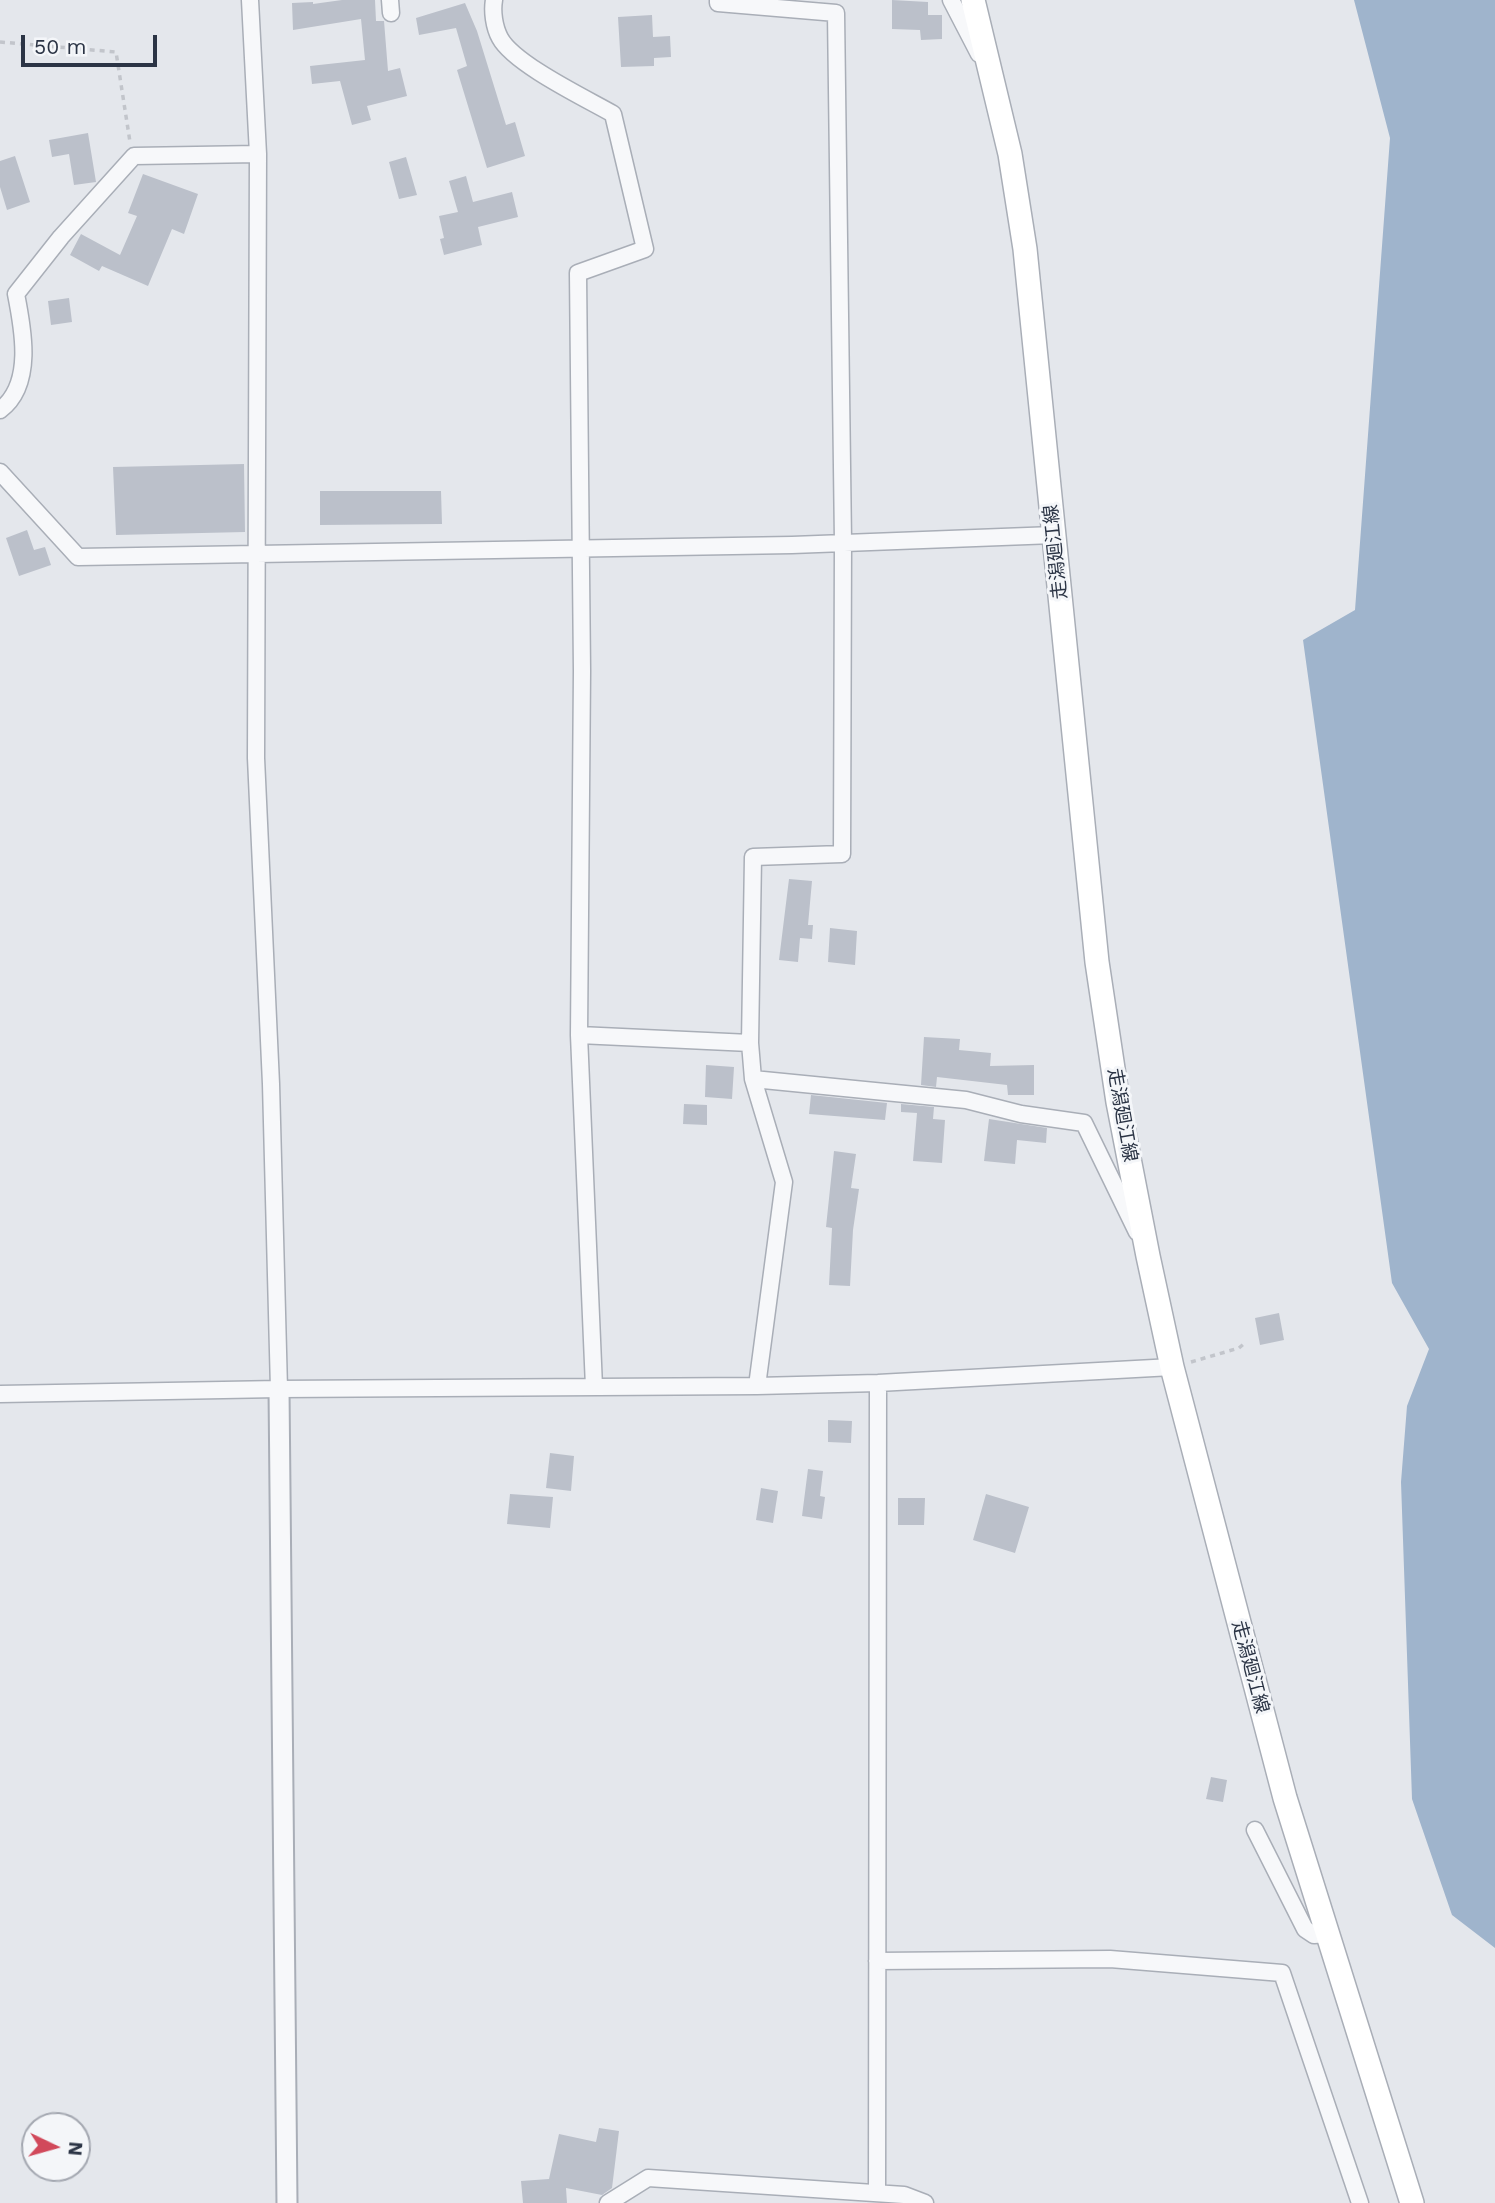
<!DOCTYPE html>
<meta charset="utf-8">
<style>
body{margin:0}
#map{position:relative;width:1495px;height:2203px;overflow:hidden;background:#e4e7ec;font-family:"Work Sans",sans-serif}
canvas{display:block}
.north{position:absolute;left:21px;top:2112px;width:70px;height:70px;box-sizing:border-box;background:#f4f6f9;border:2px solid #a4a8b1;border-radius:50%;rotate:95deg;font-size:19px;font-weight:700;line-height:28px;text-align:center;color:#2b3445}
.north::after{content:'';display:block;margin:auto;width:24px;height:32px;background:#d1495b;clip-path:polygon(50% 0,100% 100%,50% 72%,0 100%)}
.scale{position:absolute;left:21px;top:35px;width:136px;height:32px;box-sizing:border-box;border:4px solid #2b3445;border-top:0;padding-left:9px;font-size:21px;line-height:24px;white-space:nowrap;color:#2b3445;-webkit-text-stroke:5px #f4f6f9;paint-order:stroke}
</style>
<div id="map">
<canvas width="1495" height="2203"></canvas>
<div class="north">N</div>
<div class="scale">50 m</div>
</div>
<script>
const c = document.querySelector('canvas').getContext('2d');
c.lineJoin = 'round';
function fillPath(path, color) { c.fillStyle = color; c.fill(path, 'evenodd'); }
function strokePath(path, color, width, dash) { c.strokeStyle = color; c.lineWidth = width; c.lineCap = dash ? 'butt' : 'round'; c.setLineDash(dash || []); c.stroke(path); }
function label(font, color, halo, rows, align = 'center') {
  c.font = font + ' "Work Sans","Noto Sans JP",sans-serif'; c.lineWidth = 6; c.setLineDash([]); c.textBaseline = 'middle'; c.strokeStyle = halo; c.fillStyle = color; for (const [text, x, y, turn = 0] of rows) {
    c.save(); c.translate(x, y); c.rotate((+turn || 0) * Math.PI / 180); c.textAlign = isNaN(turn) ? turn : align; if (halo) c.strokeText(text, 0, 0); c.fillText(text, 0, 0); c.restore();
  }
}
const water = new Path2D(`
 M1354,0H1495V1948L1452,1915L1412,1799L1401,1482L1407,1406L1429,1349L1392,1283L1303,640L1355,610L1390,138Z`);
const building = new Path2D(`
 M342,0H375L376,21H384L388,71L400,68L407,96L367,106L371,120L352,125L340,81L312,84L310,66L365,60L361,19L293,30L292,3L313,2V4Z
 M892,0L928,2V15H942V39L921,40L920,30L892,29Z
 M465,3L477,31L506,125L515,122L525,156L487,168L457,70L467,66L456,28L419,35L416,18Z
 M652,15L653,37L670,36L671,57L654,58V66L621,67L618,17Z
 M88,133L96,182L74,185L69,154L52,157L49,140Z
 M15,156L30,202L7,210L0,187V161Z
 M406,157L417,195L399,199L389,162Z
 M143,174L198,194L184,234L172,229L148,286L102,266L99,271L70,255L81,234L120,255L137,216L128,213Z
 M466,176L473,202L512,192L518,217L478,227L482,245L444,255L440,239L444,238L439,216L458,212L449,181Z
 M69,298L72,322L51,325L48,301Z
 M244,464L245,532L116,535L113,467Z
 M320,491H441L442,524L320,525Z
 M27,530L34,550L45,547L51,565L19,576L6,538Z
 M789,879L812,881L808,925H813L812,939L800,938L798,962L779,960Z
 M830,928L857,931L855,965L828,962Z
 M924,1037L960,1039L959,1050L991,1053L990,1066L1034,1065V1095H1008L1007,1085L937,1077L936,1087L921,1085Z
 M706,1065L734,1067L732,1099L705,1097Z
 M811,1095L887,1103L885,1120L809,1114Z
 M684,1104L707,1105V1125L683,1124Z
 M901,1104L934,1107L933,1119L945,1120L942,1163L913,1161L917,1113L901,1112Z
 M989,1119L1047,1128L1046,1143L1017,1140L1015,1164L984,1161Z
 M834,1151L856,1154L851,1188L859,1189L853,1230L850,1286L829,1285L832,1228L826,1227Z
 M1279,1313L1284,1340L1260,1345L1255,1318Z
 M828,1420L852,1421L851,1443L828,1442Z
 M550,1453L574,1456L571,1491L546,1488Z
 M808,1469L823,1471L820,1496L825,1497L822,1519L802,1516Z
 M761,1488L778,1491L773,1523L756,1520Z
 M510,1494L553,1497L550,1528L507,1524Z
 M986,1494L1029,1507L1015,1553L973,1540Z
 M898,1498H925L924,1525H898Z
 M1211,1777L1227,1780L1223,1802L1206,1799Z
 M599,2128L619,2131L612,2188L602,2195L566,2188L567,2203H523L521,2181L549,2179L559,2134L596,2142Z`);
const path = new Path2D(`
 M0,42L116,52L130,142
 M1191,1362L1239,1348L1246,1342`);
const minor = new Path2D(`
 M250,0L258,154L256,758L271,1084L279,1389
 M390,0L391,13
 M494,0C492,11 494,27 500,38C514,64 585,98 613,114L645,249L578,273L582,671L579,1035L594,1387
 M718,0V3L836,13L843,542L842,854L753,857L750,1043L753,1079L784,1182L757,1386
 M951,0L979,54
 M16,294L61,237L134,156L258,154
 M0,410C34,385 23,329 16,294
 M0,472L78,557L792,545L1054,535
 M579,1035L750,1043
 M753,1079L966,1100L1021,1114L1084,1123L1137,1232
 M0,1394L279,1389L757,1386L878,1383L1172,1367
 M1255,1830L1305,1929L1314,1935L1327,1934
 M877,1961L1110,1959L1282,1973L1360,2203
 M877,2193L878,1383
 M608,2203L648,2178L904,2195L925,2203`);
const tertiary = new Path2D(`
 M279,1389L287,2203`);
const secondary = new Path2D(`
 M973,0L1010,154L1025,249L1097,962L1118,1102L1148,1256L1172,1367L1285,1798L1412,2203`);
const streetNames = [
 ["走潟廻江線",1056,552,-96],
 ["走潟廻江線",1122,1115,80],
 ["走潟廻江線",1250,1667,75]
];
fillPath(water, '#9fb4cc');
fillPath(building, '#bbc0ca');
strokePath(minor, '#a9aeb7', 19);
strokePath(tertiary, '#a9aeb7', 23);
strokePath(secondary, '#a9aeb7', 26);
strokePath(path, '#c2c5cb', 3.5, [5, 5]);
strokePath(minor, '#f7f8fa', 16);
strokePath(tertiary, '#f7f8fa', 19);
strokePath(secondary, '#fff', 23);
label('19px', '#2b3445', '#f4f6f9', streetNames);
</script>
